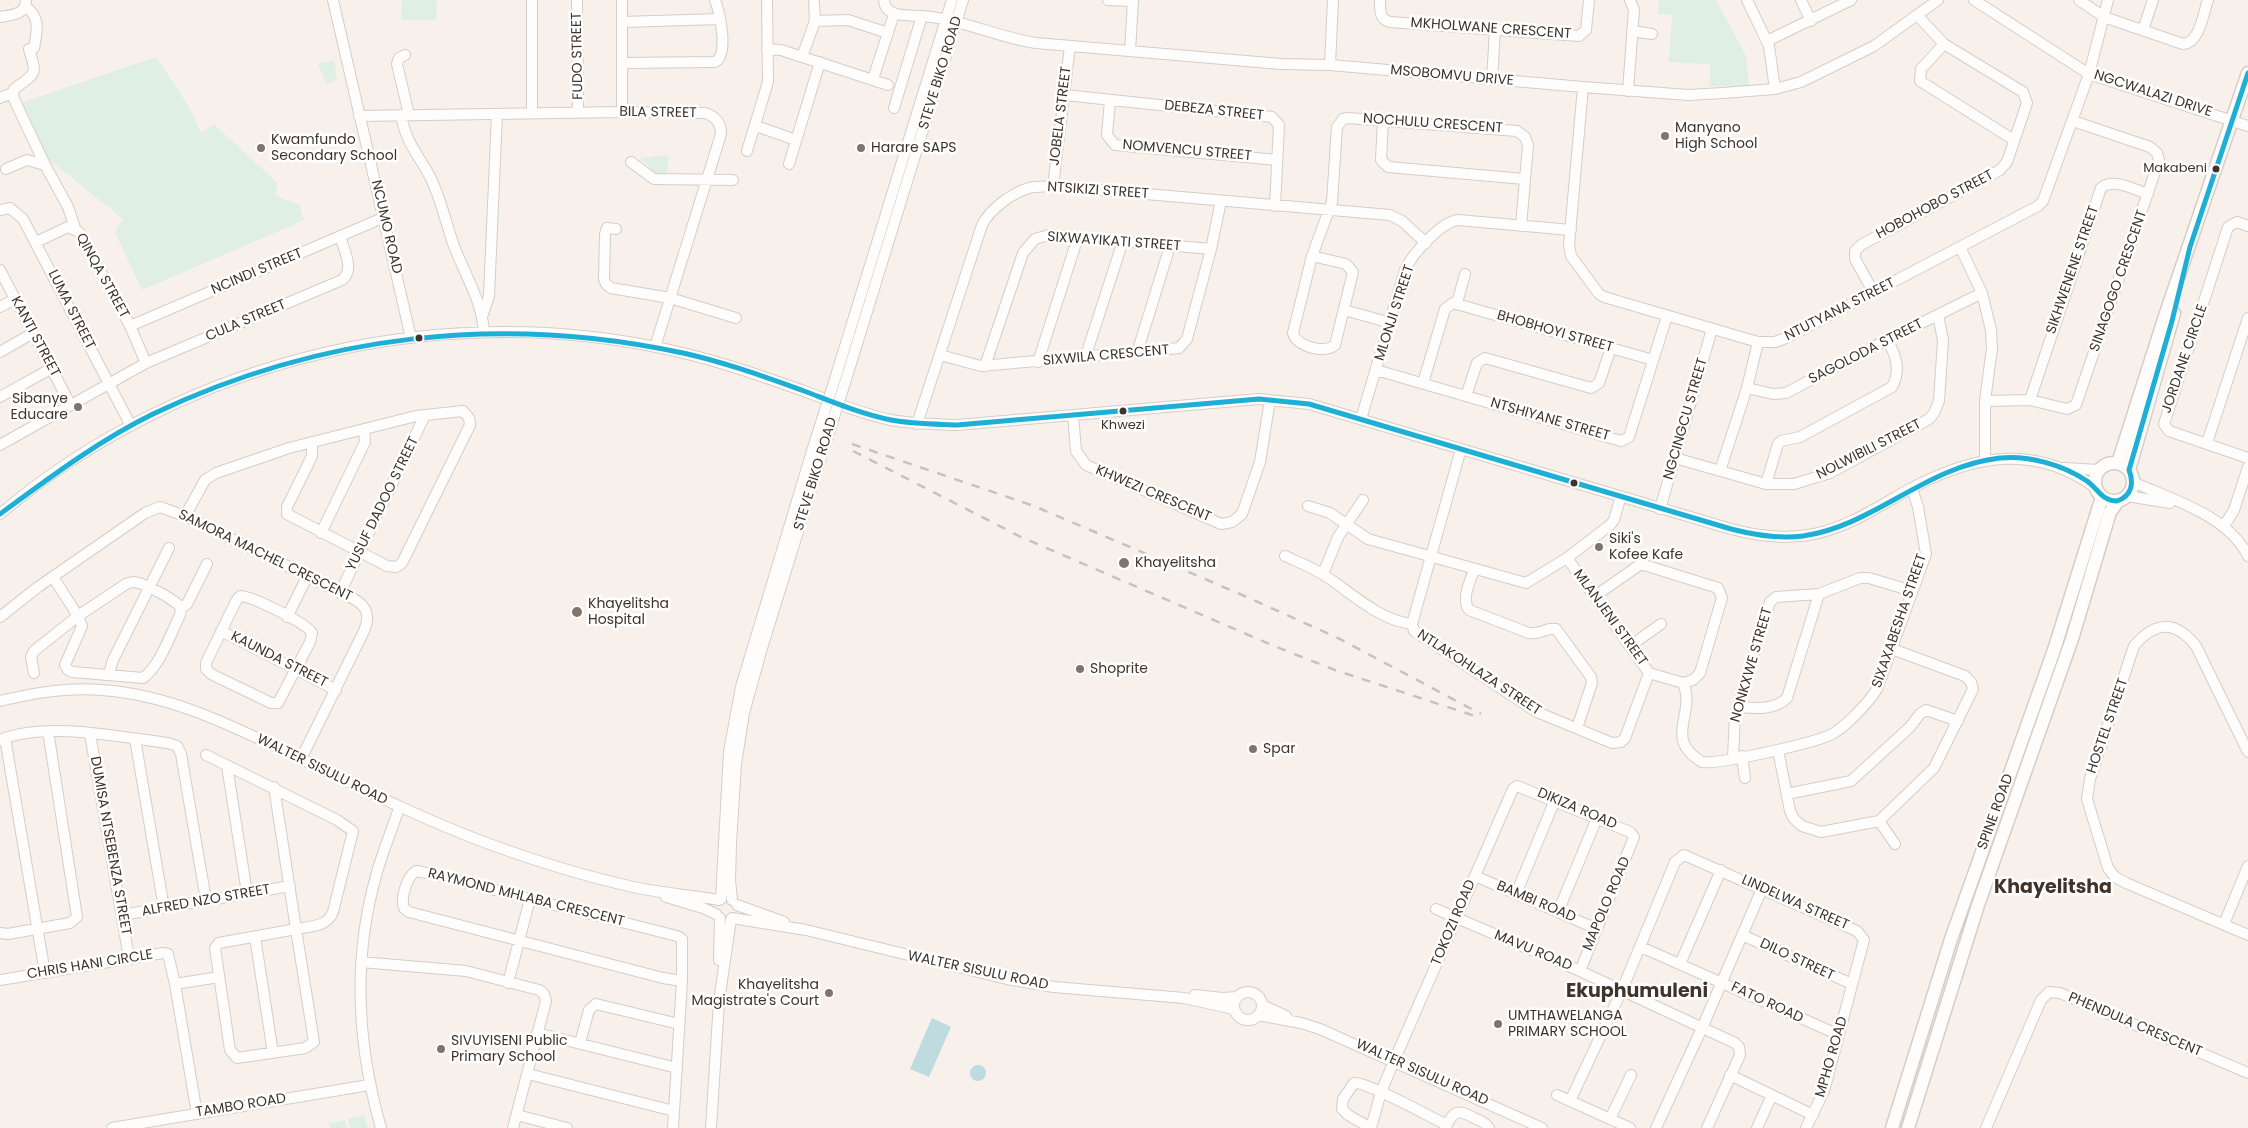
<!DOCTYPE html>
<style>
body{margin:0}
canvas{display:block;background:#f7f0eb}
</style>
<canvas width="2248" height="1128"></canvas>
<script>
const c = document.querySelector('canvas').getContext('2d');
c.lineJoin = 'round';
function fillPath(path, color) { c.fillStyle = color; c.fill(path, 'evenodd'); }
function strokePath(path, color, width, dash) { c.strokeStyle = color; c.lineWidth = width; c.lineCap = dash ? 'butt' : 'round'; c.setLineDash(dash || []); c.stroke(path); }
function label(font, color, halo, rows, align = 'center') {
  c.font = font + ' Poppins,sans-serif'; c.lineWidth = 5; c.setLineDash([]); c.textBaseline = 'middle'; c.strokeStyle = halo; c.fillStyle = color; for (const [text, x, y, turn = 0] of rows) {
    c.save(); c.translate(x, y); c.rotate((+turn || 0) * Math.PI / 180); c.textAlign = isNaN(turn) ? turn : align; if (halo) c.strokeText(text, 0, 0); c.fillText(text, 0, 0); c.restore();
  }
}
const green = new Path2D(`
 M402,0H437L436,20H401Z
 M1659,0H1716L1746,56L1749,86H1710V64L1669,62L1672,15L1658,14Z
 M156,57L189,107L201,133L214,124L277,183L276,196L299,205L304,220L142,290L115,232L123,219L46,157L21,103Z
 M334,60L337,80L326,84L318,64Z
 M668,155L667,177L649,173V166L640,158Z
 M364,1115L368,1128H350L348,1119Z
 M345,1120L347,1128H330L329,1124Z`);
const water = new Path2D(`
 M932,1018L951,1027L929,1077L910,1069Z
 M970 1073a8 8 0 1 1 16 0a8 8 0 1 1-16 0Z`);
const minor = new Path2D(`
 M333,0L411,338
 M577,0L578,112
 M884,0C885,18 908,15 922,16
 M1108,0L1133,1
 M1380,0C1380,10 1379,19 1390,22L1579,36L1586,30L1589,0
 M1747,0L1769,46L1775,89
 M1801,0L1811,21
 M1974,0L2089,74L2248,126
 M2079,0L2104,17L2183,44C2200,43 2203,13 2208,0
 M814,3L815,21
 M25,6C41,17 37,31 34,48
 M0,17C11,15 25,15 26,1
 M622,22L720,19
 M2143,30L2153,0
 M1632,31L1652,34
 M1767,41L1851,0
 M1944,44L1921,69L1920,81L2014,140
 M29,49C37,76 37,72 14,89L13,97L45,165L68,207L75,228
 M767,49L781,50L888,85
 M1130,51L1133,0
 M405,55L399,58L397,64L409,115
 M802,57L815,21L848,20L888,33
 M622,63L715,62C729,55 720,13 715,0
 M1330,65L1333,0
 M873,79L894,14
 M1492,80L1495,30
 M1583,87L1569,245L1571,256L1599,294L1604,297L1758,342H1775L1786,338L2038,206L2043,201L2089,74L2108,0
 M1628,91L1634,10L1630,0
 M1065,95L1272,117L1279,125L1275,206
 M0,98L12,93
 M1110,101L1107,135L1115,145L1277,160
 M894,108L922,16C961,19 997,37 1036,43L1281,64L1330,65L1583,87L1688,95L1723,93L1775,89L1801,82L1874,46L1938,0
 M622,112V0
 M532,113V0
 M401,115C406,142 415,150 428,173C441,196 445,222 454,246C465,275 482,301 484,332
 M359,116L622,112L705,113C715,116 721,123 721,134L655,347
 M1383,120L1381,160L1388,167L1524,179
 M756,126L796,140
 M747,151L768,82L767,0
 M631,162L654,179L733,180
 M789,164L820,62
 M6,169L27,160L45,165
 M1053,186L1070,46
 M0,210L10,208L23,219L131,426
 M2248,226L2237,222L2228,227L2164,424L2169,431L2248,458
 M616,229L607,228L605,234L604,279L606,284L611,288L670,298L736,318
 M36,242L68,227L79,232L130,326L146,363
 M1960,247L1982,293L1991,330L1992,348L1985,401V460
 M1312,256L1346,264L1353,272L1335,345C1326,354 1296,347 1293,333L1312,256L1332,202L1337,127L1343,119L1348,118L1517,131L1525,137L1528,145L1521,226
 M0,270L70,404
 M1874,293L1855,259V251L1861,245L2000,170L2007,162L2027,103L2023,92L1944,44L1917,15
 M1457,303L1465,274
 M0,307L15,299
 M1344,310L1391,323
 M483,314L489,296L497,114
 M130,326L385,217
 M0,352L33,333
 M1137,353L1170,246
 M940,355L981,366L1179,348L1187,339L1211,249L1221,201
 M1085,358L1123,241
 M1038,362L1078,237
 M985,366L1023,253L1035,239L1049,235L1211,249
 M1376,370L1621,441L1629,437L1667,316
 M834,382L952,0
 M1423,383L1445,309L1453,303L1653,360
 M844,386L963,0
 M1747,388L1773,394L1786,393L1871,348L1982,293
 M1466,396L1477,363L1485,358L1591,388L1599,383L1611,348
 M0,397L52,368
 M2030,400L2101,188C2112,177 2135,190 2148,194
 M1985,401L2030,400L2067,409L2076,405L2159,160L2157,153L2150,147L2073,121
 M1073,415L1076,451L1086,465L1221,524L1232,522L1242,514L1260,462L1270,400
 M1361,419L1405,270C1412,254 1441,222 1458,220L1571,230
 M917,424L982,225C990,209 1012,193 1029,188C1036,186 1045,187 1053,186L1390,215L1402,221L1426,243
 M2207,443L2248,318
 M0,445L146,363L342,280C355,270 344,250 340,236
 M1461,449L1412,624L1414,631L1537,712L1612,743L1621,742L1625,738L1649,673
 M1675,458L1766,484H1794L1830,473L1929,419L1934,413L1939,401L1943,340L1938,315
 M2064,468L2099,470
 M1720,471L1747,388L1758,342
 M2133,482C2172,500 2228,515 2248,556
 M1766,484L1778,444L1781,441L1800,437L1892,387C1901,371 1896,354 1887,340
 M2127,496L2170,503
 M1308,506L1330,513L1368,539L1526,583L1567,558L1610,525L1614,520L1621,496
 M1660,509L1712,329
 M0,514C186,357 447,296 683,353C725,363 764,377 804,391C833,402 862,414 891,420C913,424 935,424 957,425L1259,399L1309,404L1731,529C1758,536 1785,540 1814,534C1849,527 1879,506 1910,489C1973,455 2035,443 2096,488
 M185,516L205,480L216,473L289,448L416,416L463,411L469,418L470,425L402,563L396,567L387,566L287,514V507L312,456V442
 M2224,526L2234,510L2248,467
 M321,533L365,442L364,429
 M1285,556C1298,562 1311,567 1324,575C1352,593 1378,620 1412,624
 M1567,558L1649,673L1683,683L1693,680L1700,673L1722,598L1718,588L1641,564L1595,596
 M1474,570C1470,582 1461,598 1469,610L1529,633C1541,635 1546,627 1556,629L1591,677L1592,683L1577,728
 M1323,574L1338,537L1363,500
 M53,577L78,616L82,626L65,665L68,670L73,672L143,678C160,666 171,633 180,615L181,608L187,604L207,564
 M340,593L425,415
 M240,596C251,596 307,623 312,633L310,642L278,703H271L211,674L206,669V663L236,601Z
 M0,617L38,587L145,513L160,507L185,516L354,599C368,607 370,617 364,631L301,759
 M287,617L307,577
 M221,631L336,690
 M1630,646L1661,624
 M34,673L31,657L34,651L78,616L126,584C129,583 131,582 134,582C144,583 176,600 181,608
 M109,674L113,660L169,548
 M1683,683C1697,714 1662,738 1702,762C1718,765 1820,742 1834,733C1848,724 1869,702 1877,689L1926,554L1918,507L1912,488
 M0,701C34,693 67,687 102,690C170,695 228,724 289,753C351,783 411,814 476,839C526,858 580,875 633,887C661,893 691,895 719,900
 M1737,707C1753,708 1774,711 1787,698L1819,594
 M90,734L129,958
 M5,738L45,973
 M135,739L164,908
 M0,740C46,721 119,737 168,743L177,746L181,754L206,900
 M1778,750L1790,811L1794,819L1802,826L1821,832L1879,821L1934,768L1973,689L1971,682L1965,676L1892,649
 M2248,752L2196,646C2175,620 2155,621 2134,646L2090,779L2087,799L2108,868L2115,877L2126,883L2248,935
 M206,755L337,820L353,831L333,912C327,927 311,926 296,929L274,787
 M1742,756L1745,778
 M1733,758L1735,715L1770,602L1776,597L1819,594L1860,578H1869L1912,591
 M227,766L247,893
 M1787,794L1851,781L1910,727L1920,714L1926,710L1958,721
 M1879,821L1895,844
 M1475,876L1597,929
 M1516,894L1555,800
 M666,897L703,908L716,914
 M721,899L729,752L741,687L812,451
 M732,900L730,880L731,844L736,764L744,713L762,648L822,454
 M737,905L784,922
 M1436,909L1580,971L1735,1043L1739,1047L1740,1055L1707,1128
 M1558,912L1597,818
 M122,915L290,886
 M732,918L806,930L1007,979L1054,987L1184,998L1234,1009
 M2224,924L2248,866
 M296,929L314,1042L305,1048L237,1058L230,1050L215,948L219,943Z
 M0,933L8,934L70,923L77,917L48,731
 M1742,935L1852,984
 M255,937L273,1053
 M1641,947L1839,1035
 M719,960L720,918
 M361,962L466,971L539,990L544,994L546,1001L513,1128
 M1680,964L1721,870
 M0,980L163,953L168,954L175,984L197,1114
 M508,983L530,899
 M175,984L219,977
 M1234 1006a14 14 0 1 1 28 0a14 14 0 1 1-28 0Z
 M1195,995L1222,998L1237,997
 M1262,1005L1286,1016
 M1258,1015L1301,1023L1320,1029L1542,1128
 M537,1033L677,1068
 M580,1043L589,1010L596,1004L679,1024
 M528,1074L674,1111
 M1730,1075L1813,1115
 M1557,1095L1630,1128
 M1570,1101L1622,990L1675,862L1684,855L1857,931L1864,940L1824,1091L1806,1128
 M517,1115L567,1128
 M1610,1119L1631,1075
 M112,1128L369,1085
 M381,1128C357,1044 352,961 376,876C382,853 392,830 399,808
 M673,1128L682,981V939L677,936L427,873L416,871C407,876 400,899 404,908L409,912L663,978L682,981
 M711,1128L719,1001L731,919
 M1371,1128L1381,1092L1394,1061L1513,789L1517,786L1630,832L1634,837L1580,971
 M1371,1128L1348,1115L1342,1109L1343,1099L1354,1083C1368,1082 1430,1117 1447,1125
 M1445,1128C1455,1109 1458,1109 1476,1119C1482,1121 1486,1123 1489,1128
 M1656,1128L1702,1028L1762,889
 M1757,1128L1772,1095
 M1986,1128L2041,1000L2049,992L2060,993L2248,1073`);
const major = new Path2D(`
 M2095 482a19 19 0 1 1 38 0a19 19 0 1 1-38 0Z
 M2118,463L2165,316L2248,73
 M2129,470L2174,313
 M1892,1128L1951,939L2054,650L2102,497
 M1908,1128L1978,905L2072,639L2110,512L2118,501`);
const rail = new Path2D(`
 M852,444L1034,506L1240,594L1338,638L1481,714
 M853,451L1021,537L1274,646L1335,670L1475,716`);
const minorBridge = new Path2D(`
 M812,451L834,382
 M822,454L844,386`);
const bus1 = new Path2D(`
 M0,514C49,478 98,441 153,414C321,334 502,314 683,353C724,362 765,377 804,391C833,402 861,414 891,420C913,424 935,424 957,425L1259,399L1309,404L1731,529C1754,535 1778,539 1803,536C1874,526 1926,466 2000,458C2029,455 2063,465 2087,481C2098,489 2102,501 2117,501C2132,496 2134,483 2129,470L2172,321L2190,247L2248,73`);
const markers = [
 [1665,136,5,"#7f756e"],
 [261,148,5,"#7f756e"],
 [861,148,5,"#7f756e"],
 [2216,169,4.5,"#3f332a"],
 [419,338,4.5,"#3f332a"],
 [78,407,5,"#7f756e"],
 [1123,411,4.5,"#3f332a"],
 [1574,483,4.5,"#3f332a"],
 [1599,547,5,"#7f756e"],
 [1124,563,6,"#7f756e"],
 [577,612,6,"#7f756e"],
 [1080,669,5,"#7f756e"],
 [1253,749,5,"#7f756e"],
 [829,993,5,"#7f756e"],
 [1498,1024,5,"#7f756e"],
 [441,1049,5,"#7f756e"]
];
const busNames = [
 ["Makabeni",2207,169],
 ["Khwezi",1123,426,"center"]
];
const streetNames = [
 ["MKHOLWANE CRESCENT",1491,29,4],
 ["FUDO STREET",578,56,-91],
 ["STEVE BIKO ROAD",941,73,-73],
 ["MSOBOMVU DRIVE",1452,76,5],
 ["NGCWALAZI DRIVE",2153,94,18],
 ["DEBEZA STREET",1214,111,6],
 ["BILA STREET",658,113,1],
 ["JOBELA STREET",1061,116,-83],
 ["NOCHULU CRESCENT",1433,124,4],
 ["NOMVENCU STREET",1187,151,5],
 ["NTSIKIZI STREET",1098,191,4],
 ["HOBOHOBO STREET",1935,205,-28],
 ["NCUMO ROAD",386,227,77],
 ["SIXWAYIKATI STREET",1114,242,4],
 ["SIKHWENENE STREET",2073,270,-71],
 ["NCINDI STREET",257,272,-23],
 ["QINQA STREET",102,276,61],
 ["SINAGOGO CRESCENT",2119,281,-71],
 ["LUMA STREET",71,310,63],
 ["NTUTYANA STREET",1840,310,-27],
 ["MLONJI STREET",1395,313,-72],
 ["CULA STREET",246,321,-23],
 ["BHOBHOYI STREET",1555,332,16],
 ["KANTI STREET",35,337,62],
 ["SAGOLODA STREET",1866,352,-27],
 ["SIXWILA CRESCENT",1106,356,-5],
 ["JORDANE CIRCLE",2185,359,-71],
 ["NGCINGCU STREET",1686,419,-74],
 ["NTSHIYANE STREET",1550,420,16],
 ["NOLWIBILI STREET",1869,450,-27],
 ["STEVE BIKO ROAD",816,474,-73],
 ["KHWEZI CRESCENT",1153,494,23],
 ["YUSUF DADOO STREET",383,504,-64],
 ["SAMORA MACHEL CRESCENT",265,556,26],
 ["MLANJENI STREET",1610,618,54],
 ["SIXAXABESHA STREET",1900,621,-71],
 ["KAUNDA STREET",279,660,27],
 ["NONKXWE STREET",1752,665,-74],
 ["NTLAKOHLAZA STREET",1479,673,33],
 ["HOSTEL STREET",2108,726,-71],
 ["WALTER SISULU ROAD",322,770,26],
 ["DIKIZA ROAD",1577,809,23],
 ["SPINE ROAD",1996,812,-70],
 ["DUMISA NTSEBENZA STREET",110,846,80],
 ["RAYMOND MHLABA CRESCENT",526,898,14],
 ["ALFRED NZO STREET",206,901,-10],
 ["BAMBI ROAD",1536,902,23],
 ["LINDELWA STREET",1795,903,24],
 ["MAPOLO ROAD",1607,904,-67],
 ["TOKOZI ROAD",1454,923,-67],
 ["MAVU ROAD",1533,951,23],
 ["DILO STREET",1797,960,25],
 ["CHRIS HANI CIRCLE",90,965,-9],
 ["WALTER SISULU ROAD",978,971,12],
 ["FATO ROAD",1767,1003,25],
 ["PHENDULA CRESCENT",2135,1025,23],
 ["MPHO ROAD",1832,1057,-74],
 ["WALTER SISULU ROAD",1422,1073,24],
 ["TAMBO ROAD",241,1106,-9]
];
const poiNames = [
 ["Manyano",1675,128],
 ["High School",1675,144],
 ["Kwamfundo",271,140],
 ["Secondary School",271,156],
 ["Harare SAPS",871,148],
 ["Sibanye",68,399,"right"],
 ["Educare",68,415,"right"],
 ["Siki's",1609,539],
 ["Kofee Kafe",1609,555],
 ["Khayelitsha",1135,563],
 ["Khayelitsha",588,604],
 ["Hospital",588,620],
 ["Shoprite",1090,669],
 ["Spar",1263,749],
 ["Khayelitsha",819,985,"right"],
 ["Magistrate's Court",819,1001,"right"],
 ["UMTHAWELANGA",1508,1016],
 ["PRIMARY SCHOOL",1508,1032],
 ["SIVUYISENI Public",451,1041],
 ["Primary School",451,1057]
];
const districtNames = [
 ["Khayelitsha",2053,888],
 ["Ekuphumuleni",1637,992]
];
fillPath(green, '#dfefe3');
fillPath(water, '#bedbdf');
strokePath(minor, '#d6cdc7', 12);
strokePath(major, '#d6cdc7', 15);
strokePath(minor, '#fefdfc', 10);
strokePath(major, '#fefdfc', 12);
strokePath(rail, '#c5c3c1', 2.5, [9, 9]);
strokePath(minorBridge, '#d6cdc7', 12, []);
strokePath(minorBridge, '#fefdfc', 10);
strokePath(bus1, '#1eafd6', 5);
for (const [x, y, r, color] of markers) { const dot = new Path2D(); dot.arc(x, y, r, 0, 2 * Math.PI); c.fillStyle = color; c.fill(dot); strokePath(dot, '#fff', 2); }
label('13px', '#3f332a', '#fff', busNames, 'right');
label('14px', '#3f332a', '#fff', streetNames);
label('14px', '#3f332a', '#fff', poiNames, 'left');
label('bold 19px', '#3f332a', '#fff', districtNames);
</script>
